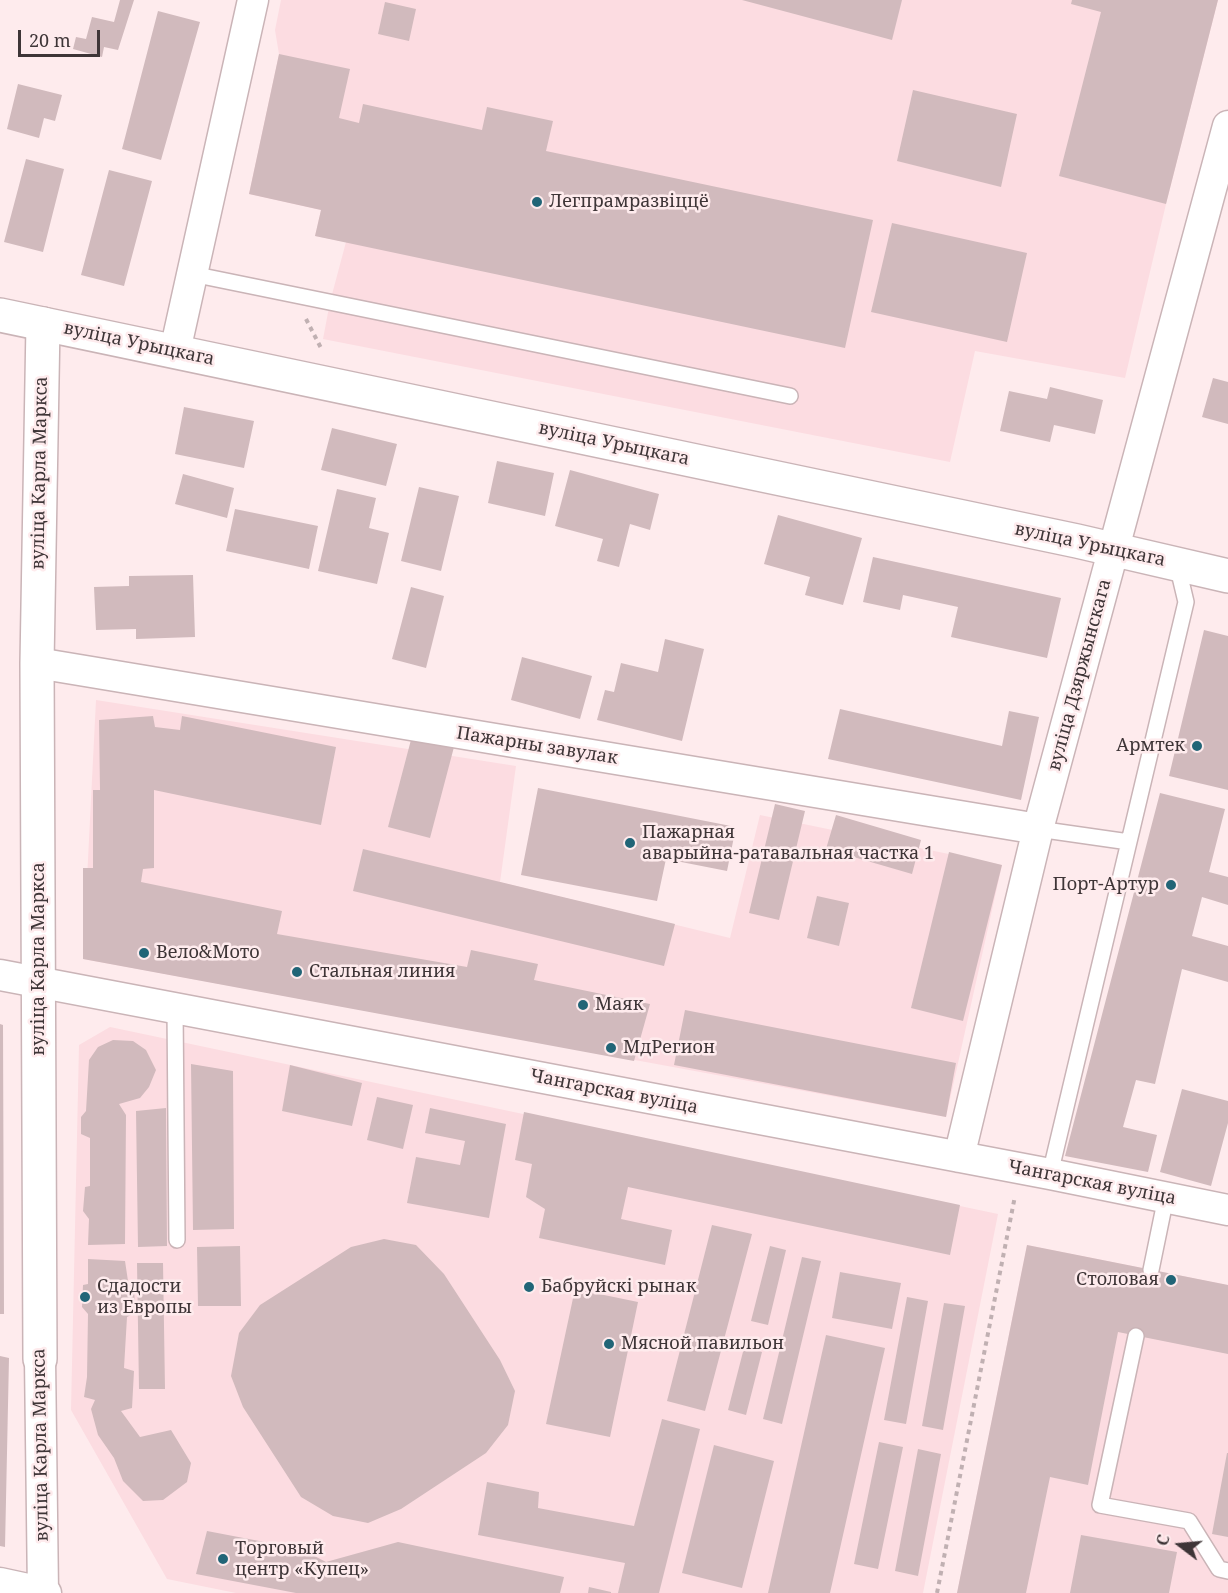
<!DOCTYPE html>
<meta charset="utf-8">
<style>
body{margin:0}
#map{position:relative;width:1228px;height:1593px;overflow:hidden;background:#feebed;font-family:"Noto Serif",serif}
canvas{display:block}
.north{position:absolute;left:1150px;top:1515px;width:60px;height:60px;-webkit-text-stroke:4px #feebed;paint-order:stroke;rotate:286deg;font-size:16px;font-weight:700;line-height:24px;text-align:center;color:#3e3537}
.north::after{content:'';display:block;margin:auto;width:21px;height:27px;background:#3e3537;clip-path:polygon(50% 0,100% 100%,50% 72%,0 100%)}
.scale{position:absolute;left:18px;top:30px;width:82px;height:27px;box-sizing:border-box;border:3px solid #3e3537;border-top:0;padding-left:8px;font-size:18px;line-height:21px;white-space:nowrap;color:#3e3537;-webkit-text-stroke:4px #feebed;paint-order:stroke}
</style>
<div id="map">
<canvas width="1228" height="1593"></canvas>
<div class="north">С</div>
<div class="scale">20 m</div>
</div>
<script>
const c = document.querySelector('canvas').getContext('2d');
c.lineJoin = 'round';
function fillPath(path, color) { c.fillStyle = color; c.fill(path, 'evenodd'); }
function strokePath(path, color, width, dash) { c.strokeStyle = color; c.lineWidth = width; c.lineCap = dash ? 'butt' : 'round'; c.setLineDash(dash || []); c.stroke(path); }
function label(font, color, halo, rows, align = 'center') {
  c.font = font + ' "Noto Serif",serif'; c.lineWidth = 5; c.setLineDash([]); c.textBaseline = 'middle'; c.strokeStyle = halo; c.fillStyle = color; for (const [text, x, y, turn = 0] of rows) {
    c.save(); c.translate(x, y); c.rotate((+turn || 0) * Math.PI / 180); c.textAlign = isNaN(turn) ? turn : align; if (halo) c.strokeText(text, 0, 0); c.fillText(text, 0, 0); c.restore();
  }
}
const built = new Path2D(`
 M281,0H1218L1166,204L1125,378L975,351L950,462L323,339L330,302L346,242L315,236L321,210L249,194L279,54L275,30Z
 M96,700L516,766L500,882L730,938L760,815L1002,865L946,1117L83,959Z
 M110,1027L998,1214L923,1593H236L167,1579L71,1410L79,1045Z
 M1027,1245L1228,1285V1593H957Z`);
const building = new Path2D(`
 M120,0H134L118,50L104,47L102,57L73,49L76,37L86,39L92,17L114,22Z
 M742,0H902L892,40Z
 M1072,0H1218L1166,204L1059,176L1101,12L1071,4Z
 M385,2L416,9L409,41L378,34Z
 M158,11L200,22L161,160L122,149Z
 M279,54L350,69L339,118L359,123L363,104L482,130L487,107L553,121L546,151L873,220L845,348L315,236L321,210L249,194Z
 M18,84L62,95L55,121L44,118L39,138L7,129Z
 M913,90L1017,114L1001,187L897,161Z
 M26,159L64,169L43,252L4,242Z
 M109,170L152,181L124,286L81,275Z
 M892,223L1027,253L1007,342L871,312Z
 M1213,378L1228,382V424L1202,417Z
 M1050,387L1103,400L1095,434L1054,425L1050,442L1000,431L1009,391L1047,399Z
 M184,407L254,421L244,468L175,454Z
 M332,428L397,444L386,486L321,470Z
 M497,461L554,473L545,516L488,503Z
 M570,470L659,494L650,530L630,524L619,567L597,561L603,539L555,526Z
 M183,474L234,488L227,518L175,504Z
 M419,487L459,496L441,571L401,561Z
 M337,489L376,498L369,528L389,533L377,584L318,571Z
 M235,509L318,526L309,569L226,551Z
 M778,515L862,538L843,605L805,595L810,577L764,564Z
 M873,557L1061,598L1047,658L951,637L958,607L903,595L900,610L863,602Z
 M193,575L195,637L136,639V629L96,630L94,587L129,586V576Z
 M411,587L444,596L426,668L392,659Z
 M1204,630L1228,636V790L1169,776Z
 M665,639L704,649L682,741L597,720L605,690L614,692L621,663L658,672Z
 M522,657L592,676L580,719L511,700Z
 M840,709L1002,746L1009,711L1039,717L1021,800L828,759Z
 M153,716L155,727L180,730L182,716L336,747L321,825L154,790V868L143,869L141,882L282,911L277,934L467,967L471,950L538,964L534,980L650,1004L634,1061L83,959V868H93V790H100L99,720Z
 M412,736L454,747L430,838L388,827Z
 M538,788L736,827L727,871L666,859L657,901L521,875Z
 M1160,793L1225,809L1209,872L1228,877V905L1202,897L1192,936L1228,946V982L1182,969L1155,1084L1136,1080L1123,1127L1157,1135L1148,1172L1065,1156Z
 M775,804L805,811L779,920L749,913Z
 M836,815L921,840L912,874L826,849Z
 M363,849L675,924L664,966L353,891Z
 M949,852L1002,865L963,1021L911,1008Z
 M817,896L849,903L839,946L807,938Z
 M685,1010L956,1063L946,1117L674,1065Z
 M0,1024L3,1025L4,1314H0Z
 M113,1040L133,1041L146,1050L156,1070L149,1087L140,1098L119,1104L126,1115L125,1244L88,1245L89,1219L83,1211L85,1187L90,1186V1138L81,1134V1117L86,1111L89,1060L98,1047Z
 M191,1064L233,1071L234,1229L193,1230Z
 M290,1065L362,1083L352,1126L282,1111Z
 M1182,1089L1228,1101V1123L1211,1186L1160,1172Z
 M377,1097L413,1105L403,1149L367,1140Z
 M166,1108L167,1246L138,1247L136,1111Z
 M430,1108L506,1124L489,1218L407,1203L416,1157L460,1165L465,1141L425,1133Z
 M524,1112L960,1205L950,1255L628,1187L621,1219L672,1230L665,1265L539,1238L545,1209L526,1197L532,1164L515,1160Z
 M712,1225L752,1234L705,1411L667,1401Z
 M384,1239L416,1245L444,1274L500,1360L515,1391L508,1425L486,1453L401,1509L368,1523L333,1516L301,1497L243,1407L231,1376L239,1333L260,1305L351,1247Z
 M1027,1245L1228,1285V1354L1118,1332L1088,1485L1050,1477L1026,1593H957Z
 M240,1246L241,1306H198L197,1247Z
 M770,1246L786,1250L768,1325L751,1321Z
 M802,1257L821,1261L782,1424L763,1419Z
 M88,1259L125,1261L128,1281L134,1282L135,1313L127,1317L124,1368L134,1371L132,1408L121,1411L140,1437L171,1430L191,1463L187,1482L163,1500L143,1501L123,1481L114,1458L98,1435L91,1409L95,1400L84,1397L87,1377L88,1314L82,1307L83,1285L88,1284Z
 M137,1263H163L165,1389H139Z
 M840,1272L901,1283L892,1329L832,1318Z
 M575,1289L638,1302L610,1437L546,1424Z
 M907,1297L928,1301L906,1424L884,1420Z
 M944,1303L965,1306L943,1430L922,1426Z
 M826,1335L885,1348L830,1593H768Z
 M744,1348L762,1352L746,1415L728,1410Z
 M0,1356L9,1358L5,1547L0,1546Z
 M662,1419L700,1429L659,1593H618L625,1563L478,1535L487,1482L539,1492L538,1508L634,1526Z
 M879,1442L903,1447L878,1569L854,1564Z
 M714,1445L774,1461L742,1588L682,1573Z
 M918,1449L941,1454L918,1576L895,1571Z
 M1227,1453H1228V1537L1212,1534Z
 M207,1531L301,1549L326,1562L398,1542L564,1577L560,1593H296L196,1574Z
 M1081,1535L1177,1552L1169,1593H1070Z
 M589,1587L611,1592V1593H588Z`);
const path = new Path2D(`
 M306,319L321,348
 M937,1593L1015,1196`);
const lane = new Path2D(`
 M192,274L790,396
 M1038,829L1129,842
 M175,1008L177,1240
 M1050,1174L1186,602L1177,564
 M1151,1270L1166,1197
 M1136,1336L1100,1505L1189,1521L1219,1569L1228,1571`);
const street = new Path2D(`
 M175,351L253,0
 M37,663L1038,829
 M0,975L1050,1174L1228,1210
 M959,1157L1038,829L1228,126
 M40,1359L43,1593
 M0,1583L46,1593`);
const secondary = new Path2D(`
 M40,1359L37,663L43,324`);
const primary = new Path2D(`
 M0,315L1077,541L1228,576`);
const markers = [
 [537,202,6,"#216577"],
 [1197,746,6,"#216577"],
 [630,843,6,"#216577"],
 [1171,885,6,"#216577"],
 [144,953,6,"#216577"],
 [297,972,6,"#216577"],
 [583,1005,6,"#216577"],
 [611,1048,6,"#216577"],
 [1171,1280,6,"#216577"],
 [529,1287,6,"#216577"],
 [85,1297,6,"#216577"],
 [609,1344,6,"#216577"],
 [223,1559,6,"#216577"]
];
const poiNames = [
 ["Легпрамразвіццё",549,202],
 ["Армтек",1185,746,"right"],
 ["Пажарная",642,833],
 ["аварыйна-ратавальная частка 1",642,854],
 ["Порт-Артур",1159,885,"right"],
 ["Вело&Мото",156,953],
 ["Стальная линия",309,972],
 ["Маяк",595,1005],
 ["МдРегион",623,1048],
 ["Столовая",1159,1280,"right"],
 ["Сдадости",97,1287],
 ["из Европы",97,1308],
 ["Бабруйскі рынак",541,1287],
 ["Мясной павильон",621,1344],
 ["Торговый",235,1549],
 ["центр «Купец»",235,1570]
];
const streetNames = [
 ["вуліца Урыцкага",139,344,12],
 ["вуліца Урыцкага",614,444,12],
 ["вуліца Карла Маркса",40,473,-89],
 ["вуліца Урыцкага",1090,545,12],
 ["вуліца Дзяржынскага",1080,675,-75],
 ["Пажарны завулак",537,746,9],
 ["вуліца Карла Маркса",39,959,-90],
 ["Чангарская вуліца",614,1092,11],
 ["Чангарская вуліца",1092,1183,11],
 ["вуліца Карла Маркса",41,1445,-91]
];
fillPath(built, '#fcdce1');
fillPath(building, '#d1babd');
strokePath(lane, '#cab4b7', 18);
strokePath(street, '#cab4b7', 33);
strokePath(secondary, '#cab4b7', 36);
strokePath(primary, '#cab4b7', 36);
strokePath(path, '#c0b0b2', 4, [4.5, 4.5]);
strokePath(lane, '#fff', 15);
strokePath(street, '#fff', 30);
strokePath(secondary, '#fff', 33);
strokePath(primary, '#fff', 33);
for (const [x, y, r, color] of markers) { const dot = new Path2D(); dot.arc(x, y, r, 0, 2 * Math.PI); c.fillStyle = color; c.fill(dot); strokePath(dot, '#feebed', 2); }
label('18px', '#3e3537', '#feebed', poiNames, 'left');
label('18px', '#3e3537', '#feebed', streetNames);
</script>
